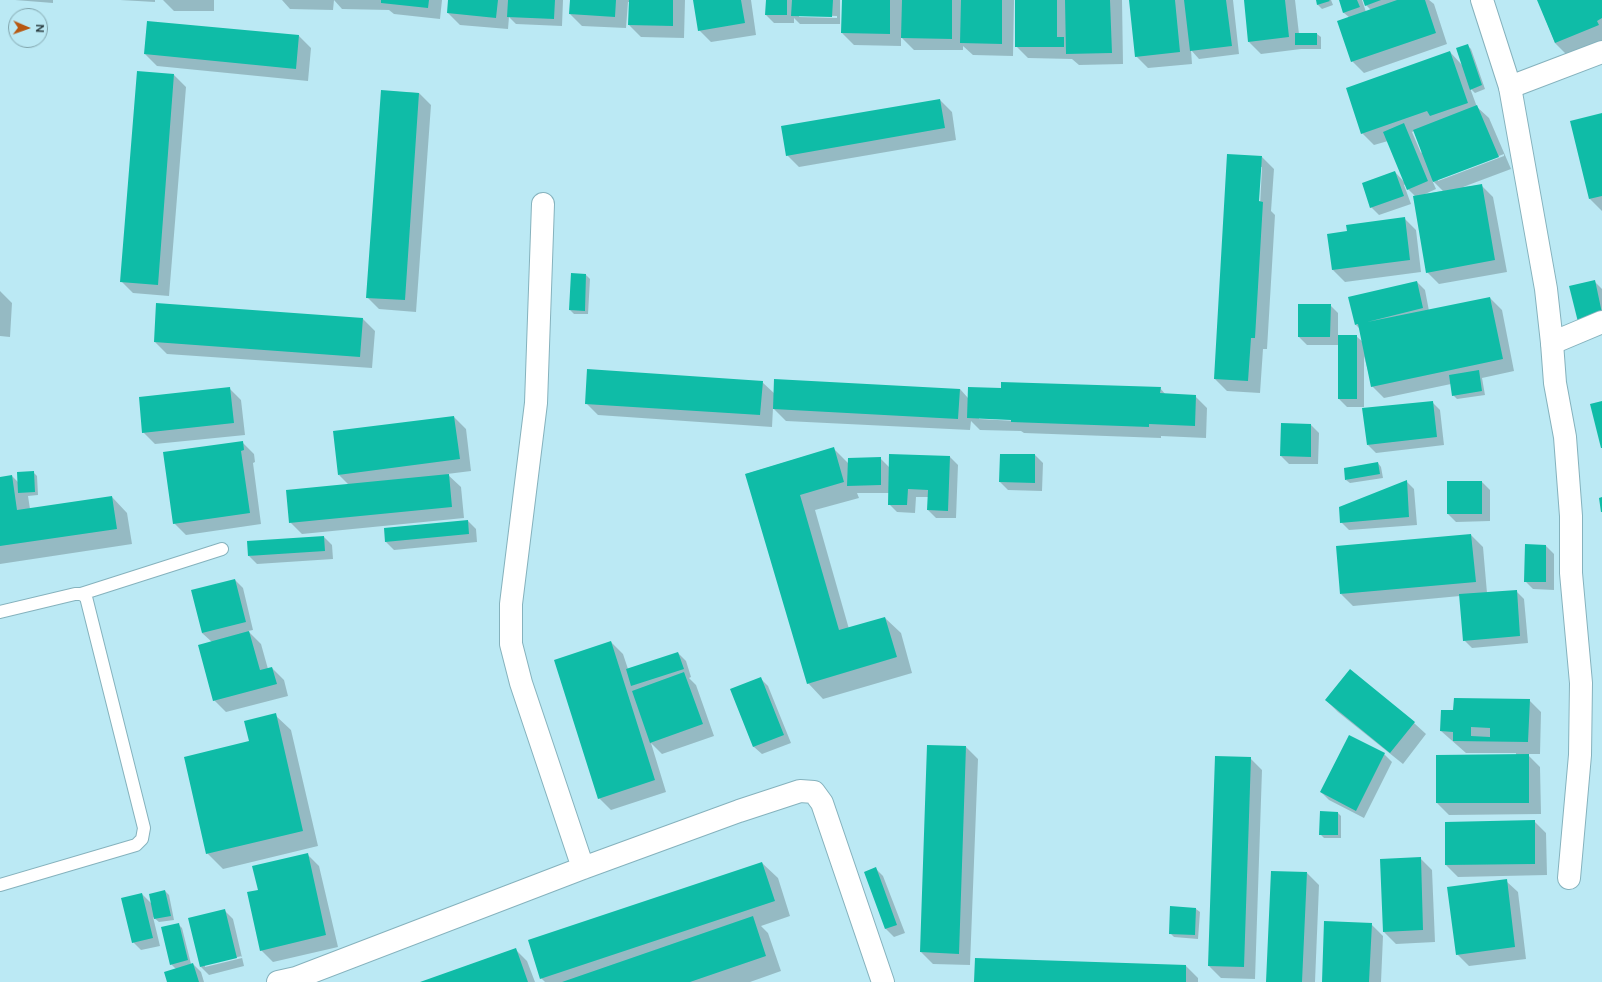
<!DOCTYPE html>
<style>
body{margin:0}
#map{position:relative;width:1602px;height:982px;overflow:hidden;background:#bbe9f4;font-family:Figtree,sans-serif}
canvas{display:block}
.north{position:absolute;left:8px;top:8px;width:40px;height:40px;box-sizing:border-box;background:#bbe9f4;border:1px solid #81a4ac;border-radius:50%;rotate:92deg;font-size:11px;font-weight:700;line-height:16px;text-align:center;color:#2a3d41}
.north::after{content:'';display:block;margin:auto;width:14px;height:18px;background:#b75812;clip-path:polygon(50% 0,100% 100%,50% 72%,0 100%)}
</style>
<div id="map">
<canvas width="1602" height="982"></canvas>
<div class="north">N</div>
</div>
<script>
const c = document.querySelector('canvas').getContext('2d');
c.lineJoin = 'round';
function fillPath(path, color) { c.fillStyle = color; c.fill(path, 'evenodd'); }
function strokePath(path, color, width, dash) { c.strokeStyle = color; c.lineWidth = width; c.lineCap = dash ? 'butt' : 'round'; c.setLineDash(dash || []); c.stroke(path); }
const shadow = new Path2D(`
 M15,0H53V3Z
 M120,0H155V2Z
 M163,0H214V11H174Z
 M282,0H442L440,19L394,14L389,10L342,9L334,0L333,10L290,9Z
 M449,0H563L562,26L516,24L509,17L508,29L460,25L448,13Z
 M571,0H685L684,38L641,37L629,25L630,2H628L626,28L582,26L570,14Z
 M699,0H751L756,35L711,42L699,30Z
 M767,0H840V24H800L794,18V23H774L766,15ZM799,15L837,16V18L799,17Z
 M843,0H1014L1013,56L973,55L963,46V50H914L901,37V46L854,45L842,33Z
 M1016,0H1122L1123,64L1079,65L1072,59L1028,58L1016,46Z
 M1130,0H1233L1239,54L1199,59L1191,50L1192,64L1148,68L1136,56Z
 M1245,0H1295L1299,34H1317L1321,37V49H1301L1261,54L1249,42Z
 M1317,0H1331L1333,5L1322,9L1318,5Z
 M1340,0H1362L1366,12L1371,10L1366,5L1364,0H1429L1434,4L1447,44L1364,73L1352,61L1350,18L1344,13Z
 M1538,0H1602V41L1567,55L1555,43Z
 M148,22L299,36L311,48L308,81L157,66L145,54Z
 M1467,45L1471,49L1485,89L1475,93L1470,88L1477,107L1489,118L1511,169L1463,187L1481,185L1493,197L1507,272L1439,284L1427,272L1415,196L1408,189L1406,184L1404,185L1411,204L1379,215L1371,207L1395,172L1405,183L1388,141L1374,145L1362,133L1450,52L1462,65ZM1414,131L1422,152L1421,153L1412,132ZM1504,154V156L1438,181V179ZM1432,180L1443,191L1425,194L1436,189Z
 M138,72L174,75L186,87L169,296L133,293L121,281Z
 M382,91L419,93L431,105L416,312L379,309L367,297Z
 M940,100L952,112L956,140L799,167L787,155Z
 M1602,114V211L1590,199Z
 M1262,157L1274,169L1271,211L1275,215L1267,349H1263L1260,393L1227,391L1215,379ZM1260,167H1262L1260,206H1258Z
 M1404,218L1416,230L1421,272L1345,282L1333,270L1328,235L1348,232Z
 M586,275L590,279L588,314H574L570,310Z
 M1594,281L1602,289V326Z
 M1417,282L1425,290L1429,311L1490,298L1502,310L1514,371L1482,378L1485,395L1457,399L1453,395L1451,384L1384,398L1372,386L1364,356V407H1347L1339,399V345H1307L1299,337L1330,305L1338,313V336H1356L1363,342L1360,329L1356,325Z
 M0,291L12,303L10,337L0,336Z
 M363,319L375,331L372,368L167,354L155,342Z
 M762,382L775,394L960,389L968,398L1002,389L1160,388L1166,395L1195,396L1207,408L1206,438L1161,436V438L1024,433L1021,431L980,430L971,421L970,430L786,421L773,408L772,427L598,415L586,403ZM979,417L1016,419V421L979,419Z
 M229,388L241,400L245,435L155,444L143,432Z
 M1432,402L1440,410L1444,445L1376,453L1368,445Z
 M454,417L466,429L471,471L447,474L461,487L464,518L302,534L290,522L349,485L339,475Z
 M1311,425L1319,433L1318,464H1289L1281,456Z
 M242,442L254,454L255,462L253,463L261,524L186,535L174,523Z
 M833,448L849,464L880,458L890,468L950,457L958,465L956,518H936L928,510L929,497H916L915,513L897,512L889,504V493H857L859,498L815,510L849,629L885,618L901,633L912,673L823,699L808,683L746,474Z
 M1035,455L1043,463L1042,491L1008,490L1000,482Z
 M1378,463L1381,467L1383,478L1350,483L1346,480Z
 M33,472L37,476L38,495L28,496L30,509L112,497L127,513L132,544L0,564V478L12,476L18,482Z
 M1406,481L1414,489L1417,525L1349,530L1341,522Z
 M1482,482L1490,490V521L1456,522L1448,514Z
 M468,521L476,529L477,542L394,550L386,542L385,529Z
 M1471,535L1483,547L1487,593L1516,591L1524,599L1528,643L1472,648L1464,640L1460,596L1353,606L1341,594Z
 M324,537L332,545L333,559L257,564L249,556Z
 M1546,546L1554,554V590L1533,589L1525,581Z
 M235,580L243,588L253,630L248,631L261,644L268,669L272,668L284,680L288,696L226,712L214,700L212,642L202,633Z
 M611,642L623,654L628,669L678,653L686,661L691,677L689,678L696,685L714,736L662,754L651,743L666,792L611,810L599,798Z
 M760,678L768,686L791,743L762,754L754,747L732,689Z
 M1326,700L1414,723L1426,734L1403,764L1338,712Z
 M1529,700L1541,712L1540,754H1527L1540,767L1541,814L1449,815L1437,803L1516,755V753H1466L1441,731L1454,711Z
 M275,715L291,730L318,846L223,869L207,853L250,742Z
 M966,747L978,759L970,965L933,964L921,952Z
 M1384,754L1392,762L1364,818L1329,800L1321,792Z
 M1250,758L1262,770L1255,979L1221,978L1209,966Z
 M1338,813L1341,816V838H1324L1320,834Z
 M1534,821L1546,833L1547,875L1458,877L1446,865Z
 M307,854L319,866L338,947L273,962L261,950L259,890Z
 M1420,858L1432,870L1435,942L1396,944L1384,932L1381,860Z
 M762,863L778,878L790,916L761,926L768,933L781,971L750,982H545L541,978Z
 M875,868L883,876L905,933L894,937L886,929L865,872Z
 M1307,873L1319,885L1315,982H1267Z
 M1506,881L1518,892L1526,959L1469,966L1457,954Z
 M165,891L169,895L174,920L159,922L153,917L160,946L141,950L133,942L142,894L152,904Z
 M1196,909L1200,912L1198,939L1174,937L1170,933Z
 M225,911L233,919L244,966L209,975L201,967ZM242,956V958L205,967V965Z
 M178,924L182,928L191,964H193L201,972L204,982H168L176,969L171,964Z
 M1371,924L1383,936L1381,982H1323Z
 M515,949L527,961L535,982H422Z
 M1186,966L1198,978V982H975Z`);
const building = new Path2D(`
 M381,0H429L428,8L381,3Z
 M448,0H498L496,18L447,13Z
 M508,0H555L554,19L507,17Z
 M570,0H616L615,17L569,14Z
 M629,0H673V26L628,25Z
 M693,0H741L745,23L698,31Z
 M766,0H787V15H765Z
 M792,0H833L832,17L791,16Z
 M842,0H890V34L841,33Z
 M902,0H952V39L901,38Z
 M961,0H1002V44L960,43Z
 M1015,0H1057V37H1064V47H1015Z
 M1065,0H1110L1112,53L1066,54Z
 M1129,0H1175L1180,52L1135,57Z
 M1184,0H1226L1232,46L1190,51Z
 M1244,0H1285L1289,37L1248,42Z
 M1316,0H1329L1330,1L1317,5Z
 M1339,0H1357L1360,7L1343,13Z
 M1363,0H1381L1365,6Z
 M1397,0H1425L1436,33L1351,62L1337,21Z
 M1537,0H1602V18L1597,21L1599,25L1555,43Z
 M147,21L299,35L296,69L144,54Z
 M1295,33H1317V45H1295Z
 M1468,44L1482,85L1470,90L1456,48Z
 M1450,51L1468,103L1430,116L1427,111L1361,134L1346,88Z
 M137,71L174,74L158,285L120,282Z
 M381,90L419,93L405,300L366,298Z
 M940,99L945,128L786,156L781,126Z
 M1477,105L1499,157L1433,182L1413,130Z
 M1602,113V196L1589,199L1570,121Z
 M1404,123L1428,181L1407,190L1383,132Z
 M1227,154L1262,156L1259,201L1263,202L1255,338H1251L1248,381L1214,379Z
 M1395,171L1404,196L1370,208L1362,183Z
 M1482,184L1495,260L1426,273L1413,196Z
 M1405,217L1410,260L1332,270L1327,234L1347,231L1346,225Z
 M571,273L586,274L585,311L569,310Z
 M1595,280L1602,313L1578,322L1569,286Z
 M1417,281L1423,308L1367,322L1490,297L1503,359L1371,387L1358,324L1355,325L1348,297Z
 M156,303L363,318L360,357L154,342Z
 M1298,304H1331L1330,337H1298Z
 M1338,335H1357V399H1338Z
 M587,369L763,381L760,415L585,404Z
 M1479,370L1482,391L1452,396L1449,375Z
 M774,379L960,389L958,419L773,409Z
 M1001,382L1161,387L1160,393L1196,395L1195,426L1149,424V427L1011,422V420L967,418L968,387L1001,388Z
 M230,387L234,423L142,433L139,397Z
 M1433,401L1437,437L1367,445L1362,408Z
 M1602,401V448H1601L1590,404Z
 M454,416L460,459L338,475L333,431Z
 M1281,423L1311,424V457L1280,456Z
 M243,441L244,450L241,451L250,513L173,524L163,452Z
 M834,447L844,482L800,495L839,630L885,617L897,657L807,684L745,474Z
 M889,454L950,456L948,511L927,510L928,490L908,489L907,505H888Z
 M1000,454H1035V483L999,482Z
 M881,457V485L847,486L848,458Z
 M1378,462L1380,474L1345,480L1344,468Z
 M34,471L35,492L18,493L17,472Z
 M449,474L452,507L289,523L286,490Z
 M12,475L17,510L112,496L117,529L0,546V477Z
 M1407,480L1409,517L1340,523L1339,507Z
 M1447,481H1482V514H1447Z
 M1602,497V512H1601L1599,498Z
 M468,520L469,534L385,542L384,528Z
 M1471,534L1476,582L1340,594L1336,546Z
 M324,536L325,551L248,556L247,541Z
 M1525,544L1546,545V582H1524Z
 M235,579L246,622L202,633L191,590Z
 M1517,590L1520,636L1463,641L1459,594Z
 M249,631L260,670L272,667L277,684L213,701L198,645Z
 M611,641L655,780L598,799L554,660Z
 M678,652L684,669L631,686L626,669Z
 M1350,669L1415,722L1390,753L1325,700Z
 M684,672L703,724L650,743L632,691Z
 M761,677L784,735L753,747L730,689Z
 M1454,698L1530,699L1528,742L1453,741V732L1440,731L1441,710H1453ZM1471,727L1490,728V737L1471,736Z
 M276,713L303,831L206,854L184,757L249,741L244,721Z
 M1349,735L1385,753L1356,811L1320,792Z
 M927,745L966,746L959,954L920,952Z
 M1529,754V803H1436V755Z
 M1215,756L1251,757L1244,967L1208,966Z
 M1320,811L1338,812V835H1319Z
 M1535,820V864L1445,865V822Z
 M308,853L326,935L260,951L247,892L258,890L252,866Z
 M1421,857L1423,930L1383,932L1380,859Z
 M762,862L775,901L540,979L528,940Z
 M876,867L897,925L885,929L864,872Z
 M1271,871L1307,872L1302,982H1266Z
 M1507,879L1515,947L1456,955L1447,887Z
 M165,890L171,916L154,919L149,894Z
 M142,893L153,938L132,943L121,898Z
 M1170,906L1196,908L1195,935L1169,934Z
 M225,909L237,958L200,967L188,918Z
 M753,916L766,956L690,982H562Z
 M1324,921L1372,923L1369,982H1322Z
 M179,923L188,960L170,965L161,927Z
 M516,948L528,982H420Z
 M975,958L1186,965V982H974Z
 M193,963L199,982H167L164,972Z`);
const lane = new Path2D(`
 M81,594L222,549
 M0,612L75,594H81L86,597L144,828L142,839L136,845L0,885`);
const street = new Path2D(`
 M1510,87L1602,52
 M543,204L536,403L511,604V644L521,683L583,868
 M1552,343L1555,383L1565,437L1571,516V573L1581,683L1580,755L1569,878
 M278,982L296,978L583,868L739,811L800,791L814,792L822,803L883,982`);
const secondary = new Path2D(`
 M1482,0L1510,87L1546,289L1552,343L1602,322`);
fillPath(shadow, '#0003');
fillPath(building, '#0fbca7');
strokePath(lane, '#85b2bd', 14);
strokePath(street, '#85b2bd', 24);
strokePath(secondary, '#85b2bd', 24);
strokePath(lane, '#fff', 12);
strokePath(street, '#fff', 22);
strokePath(secondary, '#fff', 22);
</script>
